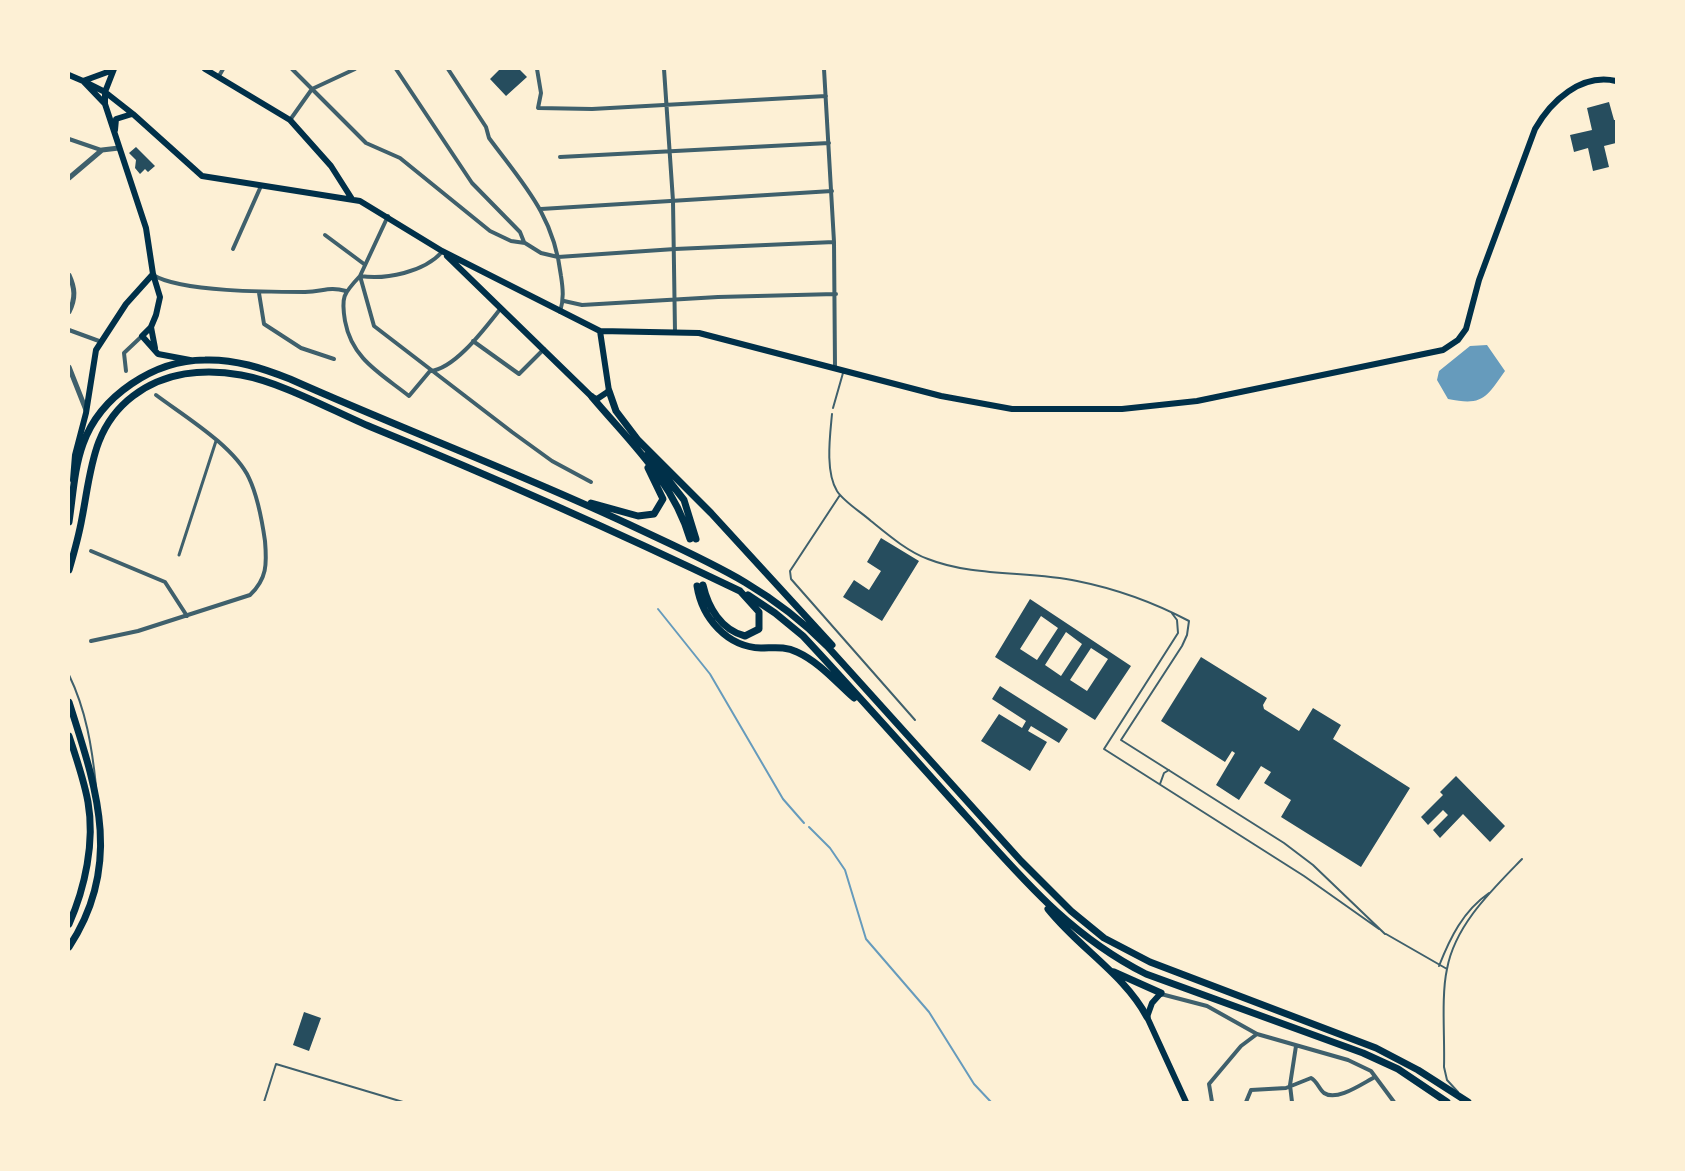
<!DOCTYPE html>
<style>
body{margin:0}
#map{position:relative;width:1685px;height:1171px;overflow:hidden;background:#fdf0d5;font-family:"Nunito Sans",sans-serif}
canvas{display:block}
.frame{position:absolute;inset:0;border:70px solid #fdf0d5;pointer-events:none}
</style>
<div id="map">
<canvas width="1685" height="1171"></canvas>
<div class="frame"></div>
</div>
<script>
const c = document.querySelector('canvas').getContext('2d');
c.lineJoin = 'round';
function fillPath(path, color) { c.fillStyle = color; c.fill(path, 'evenodd'); }
function strokePath(path, color, width, dash) { c.strokeStyle = color; c.lineWidth = width; c.lineCap = dash ? 'butt' : 'round'; c.setLineDash(dash || []); c.stroke(path); }
const water = new Path2D(`
 M1487,345L1505,371C1486,398 1483,406 1448,399L1437,380L1439,371L1470,346Z`);
const stream = new Path2D(`
 M658,609L710,674L783,799L804,823
 M809,827L830,848L845,870L866,939L929,1012L974,1084L991,1102`);
const building = new Path2D(`
 M500,69H519L527,77L506,96L490,79Z
 M1609,102L1614,120H1616V143L1604,146L1609,167L1593,171L1588,148L1574,152L1570,135L1592,130L1587,108Z
 M136,147L155,166L148,172L145,169L140,174L135,168L136,160L129,153Z
 M881,538L919,561L882,621L843,597L854,580L869,590L881,571L867,562Z
 M1030,599L1131,666L1095,720L995,657ZM1041,616L1058,628L1037,660L1020,649ZM1066,632L1082,644L1061,676L1045,665ZM1091,648L1108,659L1087,691L1070,680Z
 M1201,657L1267,698L1263,705L1264,709L1299,731L1313,708L1341,725L1333,739L1410,788L1361,867L1281,817L1291,800L1264,783L1271,772L1261,766L1239,800L1216,785L1235,753L1232,751L1225,762L1161,721Z
 M1000,686L1068,729L1059,743L1031,726L1028,731L1047,742L1030,771L981,741L999,714L1022,728L1026,721L992,699Z
 M1456,776L1505,826L1490,842L1463,814L1440,838L1433,830L1448,815L1443,810L1428,825L1421,817L1443,795L1440,792Z
 M304,1012L321,1018L309,1051L293,1045Z`);
const service = new Path2D(`
 M833,408L843,373
 M832,414C830,436 825,471 837,491C844,502 861,512 871,521C887,534 908,552 928,559C973,577 1030,571 1077,581C1117,589 1153,602 1189,621L1187,635L1182,646L1121,740L1284,843L1313,865L1385,934
 M840,495L790,571L791,579L915,720
 M1171,612L1177,620L1178,633L1104,749L1304,876L1379,929
 M69,675C86,710 92,747 96,786
 M1160,784L1164,773L1169,770
 M1386,934L1447,969
 M1439,966C1450,938 1463,911 1489,893
 M1458,1092L1447,1080L1444,1067C1445,1038 1441,996 1447,969C1455,925 1492,890 1522,859
 M264,1102L276,1064L403,1102`);
const pedestrian = new Path2D(`
 M179,555L216,441`);
const minor = new Path2D(`
 M292,69L366,143L400,158L490,231L511,241L525,243L541,253L558,257L675,249L834,242
 M396,69L472,183L520,232L524,242
 M448,69L486,127L489,138C523,184 554,215 561,276C563,289 564,299 560,312
 M537,69L541,93L538,108L592,109L826,96
 M664,69L673,201L675,332
 M824,69L834,242L835,368
 M219,76L223,69
 M290,120L312,89L355,69
 M69,139L101,150
 M560,157L829,143
 M541,209L832,191
 M388,216L360,276L374,326L512,432L552,461L591,482
 M325,235L364,264
 M233,249L261,186
 M442,252C424,272 386,280 360,276C343,294 341,297 345,321C352,359 380,373 409,396L430,371C455,369 485,328 501,308
 M153,275C181,292 270,292 305,292C323,292 328,286 346,291
 M259,293L264,324L301,348L334,359
 M564,301L582,305L718,297L836,294
 M69,330L99,341
 M473,341L519,374L544,349
 M126,371L124,353L142,336
 M91,551L165,582L187,616
 M91,641L138,631L250,595C267,579 267,564 265,541C262,520 258,497 249,478C234,446 184,416 156,395
 M1161,994L1207,1006L1257,1034L1348,1060L1371,1071L1394,1102
 M1212,1102L1209,1084L1241,1046L1257,1034
 M1246,1102L1251,1090L1286,1088L1311,1078C1317,1081 1319,1089 1324,1093C1337,1102 1363,1083 1375,1077
 M1292,1102L1290,1085L1296,1046`);
const tertiary = new Path2D(`
 M69,178L102,150L119,148
 M69,275C75,288 76,298 69,312
 M69,367L86,410`);
const secondary = new Path2D(`
 M114,69L105,92V104L146,228L153,274L160,297L156,315L151,327L142,336L158,354L190,360
 M205,69L290,120L331,166L352,199
 M69,75L83,81L105,104
 M83,81L105,92L133,114L202,176L360,201L442,251L600,331L699,333L941,396L1012,409H1122L1197,401L1443,350L1458,340L1466,329L1479,280L1535,129C1551,101 1581,73 1616,81
 M83,81L113,70
 M115,130L116,119L132,114
 M447,256L592,397L597,399L609,391L600,331
 M151,327L155,348
 M73,480L75,455L86,413L96,350L126,304L153,274
 M1161,993L1152,1003L1147,1017L1186,1102`);
const primary = new Path2D(`
 M609,391L616,411L638,440
 M592,397C630,442 673,481 690,539
 M635,437L711,513L832,645
 M648,454L684,500L696,539
 M591,503L638,516L654,514L663,499L648,468
 M69,522C73,496 74,469 83,444C100,396 154,360 205,360C235,359 262,368 290,379C402,429 517,472 628,524C704,560 767,585 827,646L1021,861L1071,911L1104,938L1150,962L1376,1048L1418,1070L1468,1102
 M69,570C74,553 79,535 82,518C91,472 92,427 133,396C164,372 204,368 241,375C281,382 333,411 371,427C496,478 619,533 740,591L759,612V629L745,636C721,630 708,607 703,585
 M697,586C702,618 727,647 761,648C774,648 785,646 797,652C819,662 836,682 854,698
 M748,595L775,613L803,636C858,695 912,756 966,816C1023,879 1069,935 1146,974L1363,1053L1398,1069L1447,1102
 M69,702C96,787 124,864 69,947
 M69,736C76,757 84,780 88,802C95,842 85,888 69,924
 M1048,909C1079,948 1124,974 1147,1017
 M1114,972L1161,993`);
fillPath(water, '#669bbc');
strokePath(stream, '#669bbc', 2);
fillPath(building, '#264d5e');
strokePath(service, '#3f606c', 2);
strokePath(pedestrian, '#3f606c', 3);
strokePath(minor, '#3f606c', 4);
strokePath(tertiary, '#3f606c', 5);
strokePath(secondary, '#003049', 6);
strokePath(primary, '#003049', 7);
</script>
